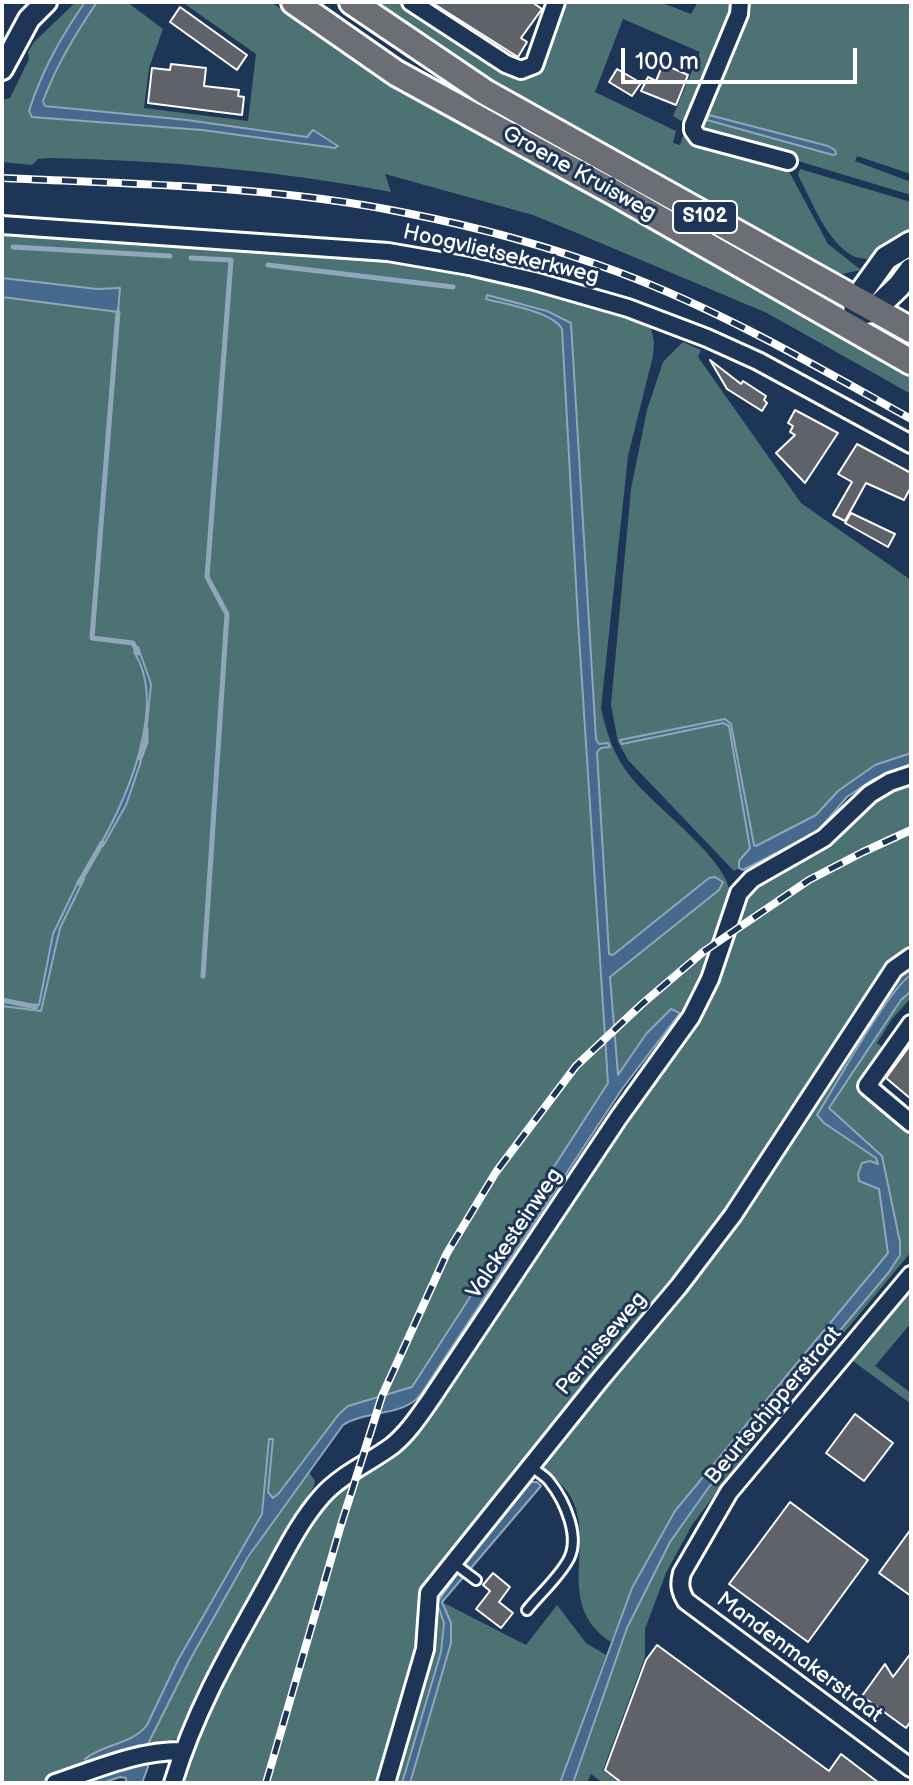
<!DOCTYPE html>
<style>
body{margin:0}
#map{position:relative;width:913px;height:1785px;overflow:hidden;background:#1d3557;font-family:"Balsamiq Sans",sans-serif}
canvas{display:block}
.frame{position:absolute;inset:0;border:4px solid #fff;pointer-events:none}
.scale{position:absolute;left:621px;top:48px;width:236px;height:36px;box-sizing:border-box;border:4px solid #fff;border-top:0;padding-left:10px;font-size:24px;line-height:28px;white-space:nowrap;color:#fff;-webkit-text-stroke:6px #1d3557;paint-order:stroke}
</style>
<div id="map">
<canvas width="913" height="1785"></canvas>
<div class="frame"></div>
<div class="scale">100 m</div>
</div>
<script>
const c = document.querySelector('canvas').getContext('2d');
c.lineJoin = 'round';
function fillPath(path, color) { c.fillStyle = color; c.fill(path, 'evenodd'); }
function strokePath(path, color, width, dash) { c.strokeStyle = color; c.lineWidth = width; c.lineCap = dash ? 'butt' : 'round'; c.setLineDash(dash || []); c.stroke(path); }
function label(font, color, halo, rows, align = 'center') {
  c.font = font + ' "Balsamiq Sans",sans-serif'; c.lineWidth = 6; c.setLineDash([]); c.textBaseline = 'middle'; c.strokeStyle = halo; c.fillStyle = color; for (const [text, x, y, turn = 0] of rows) {
    c.save(); c.translate(x, y); c.rotate((+turn || 0) * Math.PI / 180); c.textAlign = isNaN(turn) ? turn : align; if (halo) c.strokeText(text, 0, 0); c.fillText(text, 0, 0); c.restore();
  }
}
const green = new Path2D(`
 M76,2H85C60,38 43,69 29,111L32,117L202,130L335,148L337,144L313,130L307,137L187,120L44,105C45,71 78,29 97,2H127L163,29L149,68L144,108L248,121L256,54L182,2H270L505,146L911,374V394L767,313L572,231L533,215L385,174L391,192C279,171 164,160 51,158L38,159L32,165L2,162V100L10,98L29,59L28,52L34,42Z
 M371,2H398L459,42L520,77L531,76L537,69L563,2H660L691,14L698,2H731L734,8L692,117L683,122L673,116L700,52L623,19L595,92L676,131L673,143L680,145L683,136L786,166L828,244L861,270L833,276L513,96Z
 M748,2H911V174L857,156L855,161L911,182V195L705,133L701,118ZM709,116L828,146L836,154L833,155L708,121Z
 M800,169L911,202V233L871,261C865,257 859,259 853,256C826,241 812,201 798,175Z
 M2,233L397,261L482,277L576,300L650,323L654,342L653,356L628,456L601,708C606,732 614,756 630,776C653,806 726,857 730,893L704,980L687,1013L671,1009L646,1034L618,1076L610,977L719,890L722,883L612,955L609,954L597,752L601,748L609,747L597,743L596,739L571,323C548,305 514,303 486,299C505,304 553,312 562,329L608,1085L412,1387L339,1414L279,1493L273,1498L268,1492L273,1440L262,1514L178,1660L147,1725L140,1734L91,1755L89,1764L140,1745L137,1752L46,1783H2V1006L41,1011L60,928L84,880L80,878L53,934L39,1005L2,1002Z
 M683,342L701,350L698,357L801,503L911,580V753L875,765L838,791L816,815L758,846L754,845L729,721L621,741L623,744L723,723L729,726L750,848L741,858L739,868L734,871L628,760L618,742L611,705L631,489L647,410L663,362Z
 M911,781V951L706,1243L440,1569L382,1783H180L208,1706L300,1534L349,1480L378,1461L674,1049L737,908L754,886L894,787Z
 M911,963V975L903,980L817,1115L824,1123L876,1158L879,1165L858,1174L859,1181L879,1189L888,1253L675,1511L632,1587L611,1642C548,1602 605,1531 562,1485C556,1479 551,1473 543,1470L542,1464L682,1288L901,969Z
 M911,991V998L892,1019L877,1043L882,1047L858,1085L911,1126V1252L760,1434L692,1525L666,1573L645,1629V1657L603,1770L620,1783H603L591,1774L587,1783H573L627,1628L670,1542L709,1487L889,1272L899,1255L900,1242L882,1156L829,1108L901,1000Z
 M911,1290V1323L875,1366L911,1393V1404L853,1361Z
 M309,1472L315,1481L314,1486L211,1666L179,1738L145,1750C192,1652 243,1557 309,1472Z
 M433,1597L438,1600L437,1607L444,1623L441,1652L402,1783H390Z
 M442,1602L526,1645L557,1605L586,1643L606,1655L560,1783H410L451,1643V1623Z`);
const water = new Path2D(`
 M85,2H97C75,35 57,64 43,101L45,106L187,120L307,137L313,130L338,146L335,148L202,130L32,117L29,111C42,70 61,37 85,2Z
 M709,115L828,146L835,150L836,154L833,155L707,120Z
 M2,278L97,289L120,288L118,312L2,297Z
 M487,295L547,311L571,323L596,739L599,744L608,743L610,747L601,748L597,752L609,954L613,955L709,878L715,877L723,882L719,890L610,977L618,1075L646,1034L671,1009L680,1013L622,1089L421,1394C404,1417 366,1410 343,1425L248,1557L191,1658L145,1750L148,1767L142,1783H126V1778L120,1777L102,1783H84L136,1763L139,1745L88,1764L85,1759C103,1744 133,1744 147,1725L178,1660L262,1514L269,1439H273L268,1492L273,1498L279,1493L339,1414L348,1406L412,1387L608,1083L578,620L562,329C553,312 505,304 486,299Z
 M138,647L151,684L146,734L140,764L126,805L103,846L99,847C127,798 168,704 134,652Z
 M725,719L731,724L754,845L756,846L816,815L838,791L875,765L911,753V764L872,780L847,797L817,832L743,870L739,868V861L750,848L729,726L723,723L622,744L620,740Z
 M80,878L84,879L60,928L41,1011L2,1006V1002L39,1005L53,934Z
 M911,975V991L901,1000L829,1108L882,1156L900,1242V1255L889,1272L709,1487L670,1542L627,1628L573,1783H560L632,1588L675,1511L888,1253L879,1189L859,1181L858,1174L862,1163L870,1161L878,1164L876,1158L824,1123L817,1115C834,1088 889,988 911,975Z
 M531,1482H537L541,1486L442,1602L451,1623V1643L410,1783H402L441,1652L444,1623L437,1603L465,1563Z`);
const stream = new Path2D(`
 M13,247L170,256
 M191,258L231,260L207,577L227,614L203,976
 M268,265L453,287
 M118,312L92,638L133,643L138,653
 M140,758L146,742V729
 M79,883L102,843
 M2,1000L36,1007`);
const building = new Path2D(`
 M431,2H532L542,9L521,38L527,42L518,57Z
 M180,7L247,55L237,70L170,22Z
 M171,64L206,68L204,86L239,90L238,96L244,97L242,115L148,103L152,68L170,70Z
 M663,64L688,75L676,105L641,91L648,77L656,81Z
 M617,69L641,83L632,96L609,82Z
 M710,360L741,384L743,381L766,396L764,400L767,403L762,411L727,389Z
 M795,410L838,433L805,483L776,453L795,435L790,432L793,426L788,423Z
 M857,444L911,473V487L904,500L866,483L845,521L833,515L852,482L838,474Z
 M851,513L895,534L888,547L845,523Z
 M911,1044V1099L886,1078Z
 M855,1414L893,1443L864,1481L826,1453Z
 M790,1502L868,1560L808,1642L729,1584Z
 M911,1529V1596L879,1573Z
 M493,1573L510,1587L499,1602L513,1613L501,1628L476,1609L490,1591L483,1585Z
 M657,1645L829,1771L841,1754L879,1783H622L605,1770L646,1660Z
 M911,1653V1721L906,1728L862,1696L885,1664L893,1677Z`);
const service = new Path2D(`
 M452,1562L476,1580
 M527,1610C540,1594 557,1579 567,1562C582,1539 565,1501 549,1481C544,1475 536,1471 530,1466`);
const minor = new Path2D(`
 M411,2L506,64L521,70L534,65L556,2
 M740,2L739,14L693,125V130L698,137L788,161
 M2,225L388,252L469,266L534,281L628,308L707,338L758,361L911,444
 M911,1024L867,1086L911,1123
 M911,1275L729,1492L682,1573C679,1584 680,1591 686,1601L911,1768
 M55,1783C97,1769 139,1750 183,1751
 M173,1783C195,1711 228,1654 264,1590C282,1558 298,1523 322,1496C342,1474 369,1463 392,1446C408,1433 419,1416 431,1399L619,1117L691,1017L710,979L739,893L752,879L824,838L870,794L890,782L911,775
 M386,1783L425,1649L429,1593L599,1381L679,1286L733,1215L894,969L911,957`);
const tertiary = new Path2D(`
 M2,69L29,19L46,2`);
const secondary = new Path2D(`
 M860,313L873,311L899,286L911,270
 M857,331L855,301L886,258L911,243`);
const primary = new Path2D(`
 M294,2L396,73L615,193L911,362
 M352,2L485,92L911,330`);
const rail = new Path2D(`
 M2,178C132,184 273,186 401,212C474,226 548,246 618,272C720,310 816,366 911,419
 M266,1783L341,1525L382,1396L447,1253L496,1172L576,1066L642,1004L703,952L809,880L863,852L911,830`);
const shields = [
 [705,217,64]
];
const shieldNames = [
 ["S102",705,217]
];
const streetNames = [
 ["Groene Kruisweg",579,174,29],
 ["Hoogvlietsekerkweg",501,255,13],
 ["Valckesteinweg",515,1234,-56],
 ["Pernisseweg",602,1344,-50],
 ["Beurtschipperstraat",774,1406,-50],
 ["Mandenmakerstraat",799,1658,37]
];
fillPath(green, '#4c7274');
fillPath(water, '#466a8d');
strokePath(water, '#90a6bb', 2);
strokePath(stream, '#90a6bb', 5);
fillPath(building, '#5f6269');
strokePath(building, '#fff', 2);
strokePath(service, '#fff', 14);
strokePath(minor, '#fff', 22);
strokePath(tertiary, '#fff', 26);
strokePath(secondary, '#fff', 28);
strokePath(primary, '#fff', 30);
strokePath(service, '#1d3557', 8);
strokePath(minor, '#1d3557', 16);
strokePath(tertiary, '#1d3557', 20);
strokePath(secondary, '#1d3557', 22);
strokePath(primary, '#6b6f75', 24);
strokePath(rail, '#fff', 8);
strokePath(rail, '#1d3557', 5, [15]);
for (const [x, y, w] of shields) { const box = new Path2D(); box.roundRect(x - w / 2, y - 16, w, 32, 6); c.fillStyle = '#1d3557'; c.fill(box); strokePath(box, '#fff', 2); }
label('bold 20px', '#fff', null, shieldNames);
label('22px', '#fff', '#1d3557', streetNames);
</script>
